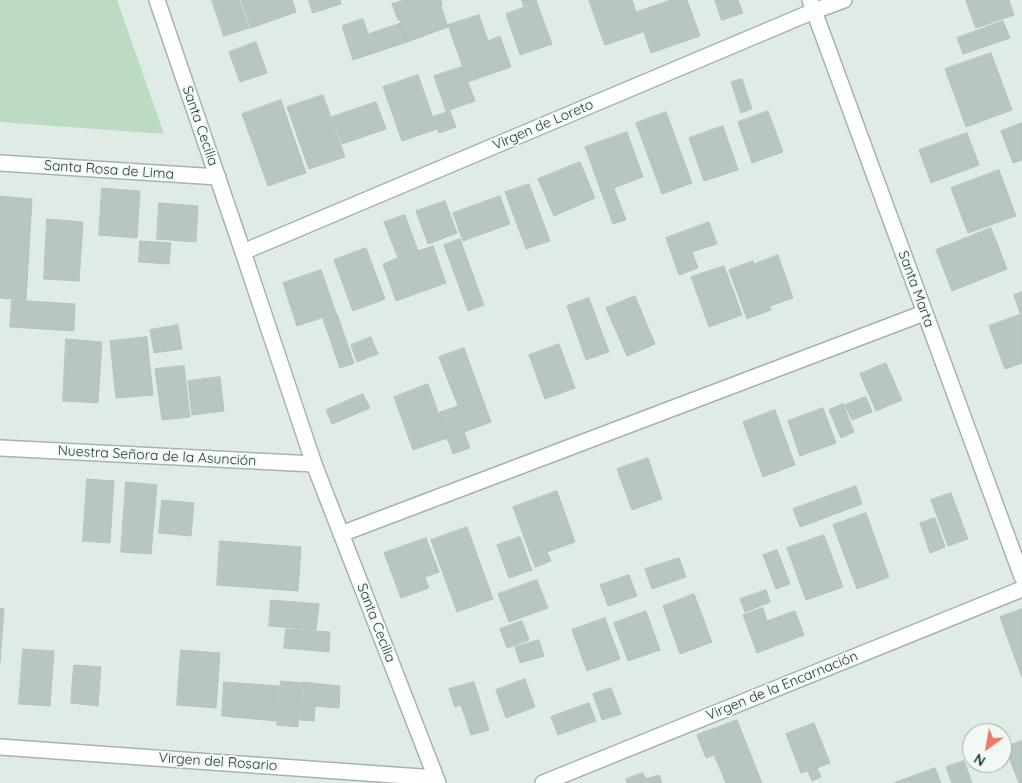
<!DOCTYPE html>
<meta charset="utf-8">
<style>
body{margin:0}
#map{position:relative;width:1022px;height:783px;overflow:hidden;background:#e1ebe6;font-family:Quicksand,sans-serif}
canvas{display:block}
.north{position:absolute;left:962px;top:723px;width:50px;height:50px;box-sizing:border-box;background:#f2f8f4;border:1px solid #9faca7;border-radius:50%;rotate:212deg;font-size:14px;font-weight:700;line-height:20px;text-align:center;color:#233b33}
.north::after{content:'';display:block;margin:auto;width:18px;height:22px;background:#eb7a60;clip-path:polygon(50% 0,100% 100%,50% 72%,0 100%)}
</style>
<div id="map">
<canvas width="1022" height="783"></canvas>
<div class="north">N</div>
</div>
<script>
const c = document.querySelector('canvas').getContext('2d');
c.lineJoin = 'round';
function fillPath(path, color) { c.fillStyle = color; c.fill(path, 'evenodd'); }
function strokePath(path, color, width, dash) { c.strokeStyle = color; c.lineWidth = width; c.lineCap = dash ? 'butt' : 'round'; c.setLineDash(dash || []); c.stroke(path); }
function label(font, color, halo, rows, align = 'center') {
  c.font = font + ' Quicksand,sans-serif'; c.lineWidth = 4; c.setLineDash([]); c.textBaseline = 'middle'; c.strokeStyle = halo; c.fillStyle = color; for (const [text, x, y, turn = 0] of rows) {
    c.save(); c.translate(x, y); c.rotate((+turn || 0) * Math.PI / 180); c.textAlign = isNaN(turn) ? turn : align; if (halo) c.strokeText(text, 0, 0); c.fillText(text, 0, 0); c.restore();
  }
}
const green = new Path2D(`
 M0,0H117L164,134L0,122Z`);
const building = new Path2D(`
 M212,0H239L249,28L224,36Z
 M241,0H292L296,12L251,28Z
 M309,0H340L341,4L313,13Z
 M405,0H441L442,5L398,20L392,4Z
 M522,0H536L537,2L524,6Z
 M589,0H632L643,32L605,45Z
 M671,0H687L700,36L651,53L637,12Z
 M715,0H738L743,13L722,20Z
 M966,0H1009L1014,15L976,28Z
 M537,3L552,44L520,55L506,14Z
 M441,6L448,27L407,42L400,20Z
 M479,15L488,41L500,36L511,67L468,82L448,25Z
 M363,19L368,34L401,23L407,42L353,60L342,26Z
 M1003,21L1010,38L963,54L957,38Z
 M256,42L267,73L240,82L229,52Z
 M991,53L1012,110L966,127L945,69Z
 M462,67L475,101L446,111L434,76Z
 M418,75L437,129L402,141L383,87Z
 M742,79L752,109L741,113L731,82Z
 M323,95L345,157L309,169L287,107Z
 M281,100L306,173L268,186L242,114Z
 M376,102L386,129L342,144L332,117Z
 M450,111L456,127L439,133L433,117Z
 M768,111L783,152L752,163L738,122Z
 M666,112L692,183L662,194L636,123Z
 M1022,123V160L1013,163L1001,131Z
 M723,126L738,170L704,181L689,138Z
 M627,132L643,177L614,188L626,220L613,224L585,147Z
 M967,133L979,165L931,183L919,150Z
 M580,162L595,198L554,216L538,179Z
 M999,170L1016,216L968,233L951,188Z
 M529,184L550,241L526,249L505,192Z
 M102,188L140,191L137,238L99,235Z
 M0,196L32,199L26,300L0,298Z
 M500,196L510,224L463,241L453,213Z
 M445,201L457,233L428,244L416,211Z
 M159,203L198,206L196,242L157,239Z
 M405,215L418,251L433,246L446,283L396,301L383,264L398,258L384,222Z
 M47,219L83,222L79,281L44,279Z
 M709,222L717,244L692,252L698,268L679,275L666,238Z
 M991,228L1007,269L952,291L936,250Z
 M460,239L484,305L468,311L444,245Z
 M140,241L171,243L169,264L139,262Z
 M366,248L385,299L353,311L334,260Z
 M778,255L793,298L770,306L755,264Z
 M753,261L771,310L747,319L729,270Z
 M724,266L742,315L709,327L691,277Z
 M321,270L336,313L297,326L283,283Z
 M1022,292V312L1020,313L1014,295Z
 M635,296L655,344L627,356L606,308Z
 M589,298L609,352L586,360L567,306Z
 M12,300L75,304L74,331L10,327Z
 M337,314L354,363L340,368L323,319Z
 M1022,314V363L1005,369L989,326Z
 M178,325L182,349L154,353L150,330Z
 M147,337L153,395L116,398L110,341Z
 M371,337L378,354L357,362L351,345Z
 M66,339L102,342L98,403L63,401Z
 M559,344L575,388L545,399L529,355Z
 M464,348L491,422L464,432L470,448L453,454L438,413L458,406L439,357Z
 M886,363L902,400L876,411L860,374Z
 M184,366L190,417L162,420L155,369Z
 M220,377L224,411L192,415L188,381Z
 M428,384L447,438L413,450L394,397Z
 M363,394L370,408L332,424L326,410Z
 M866,397L872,412L852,420L845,405Z
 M843,404L854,432L841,438L829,410Z
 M823,408L836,443L800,456L788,421Z
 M775,410L795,465L763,477L743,422Z
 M648,458L662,499L632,510L617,469Z
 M87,479L114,481L110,543L83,541Z
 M126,482L157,485L151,554L121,552Z
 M856,486L862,504L800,527L793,509Z
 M557,491L575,542L547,552L551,561L535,567L513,507Z
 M951,493L968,539L948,546L931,500Z
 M162,500L194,503L191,536L159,533Z
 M866,513L889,577L857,589L833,525Z
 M935,518L945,547L930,553L920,523Z
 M467,527L493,599L457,612L431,540Z
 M824,535L843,587L806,600L787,548Z
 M520,537L532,570L509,578L497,545Z
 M426,538L439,572L425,577L429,588L401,598L384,553Z
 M220,541L301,547L298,591L217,585Z
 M777,550L790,584L776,589L763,555Z
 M679,558L686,577L652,589L645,569Z
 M629,575L637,596L608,606L600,585Z
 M537,580L548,608L509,622L498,594Z
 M766,590L770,602L745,612L740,599Z
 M694,594L712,642L680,654L663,606Z
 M271,600L319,604L316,630L269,626Z
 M0,608L4,609L0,662Z
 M763,608L767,621L795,611L804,635L757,653L743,615Z
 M1022,609V677L1000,617Z
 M646,611L660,650L628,661L614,623Z
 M605,618L620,659L587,671L572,630Z
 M522,621L529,640L507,648L500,629Z
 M286,629L330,632L329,652L284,648Z
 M539,640L544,656L520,663L515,647Z
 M23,649L54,651L50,706L19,704Z
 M181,650L220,653L216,708L177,705Z
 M74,665L101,667L98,706L71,703Z
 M525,679L535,707L506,718L496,690Z
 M281,681L302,683L298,727L277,725Z
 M224,682L279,686L277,721L222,716Z
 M303,682L340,686L339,708L315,706L314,721L300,720Z
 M474,682L489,730L471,735L461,705L455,707L449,689Z
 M611,688L621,714L602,720L593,694Z
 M589,703L596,721L558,735L551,717Z
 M737,720L762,783H726L714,755L706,758L697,735Z
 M814,723L830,763L817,768L821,777L812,781L808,771L801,773L786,734Z
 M1022,741V783H1019L1005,747Z
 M964,761L972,783H952L946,767Z
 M935,768L941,783H894Z
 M643,773L646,779L659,775L662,783H627L626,779Z`);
const street = new Path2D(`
 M157,0L243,252
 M810,0L1022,577
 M0,163L218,177
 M314,464L438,783
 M341,534L924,313
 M0,747L436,778
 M543,783L1022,589`);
const secondary = new Path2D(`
 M0,448L314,464L243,252L814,11L844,0`);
const streetNames = [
 ["Virgen de Loreto",543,125,-23],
 ["Santa Cecilia",200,126,71],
 ["Santa Rosa de Lima",109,170,4],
 ["Santa Marta",916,289,70],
 ["Nuestra Señora de la Asunción",157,456,3],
 ["Santa Cecilia",376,623,69],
 ["Virgen de la Encarnación",782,686,-22],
 ["Virgen del Rosario",218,762,4]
];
fillPath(green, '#bbdbc2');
fillPath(building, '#b7c6bf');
strokePath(building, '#b4c4bd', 1);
strokePath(street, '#a4b3ad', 18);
strokePath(secondary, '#a1b6ad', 18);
strokePath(street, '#fff', 15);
strokePath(secondary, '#fff', 15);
label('14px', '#233b33', '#f2f8f4', streetNames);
</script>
